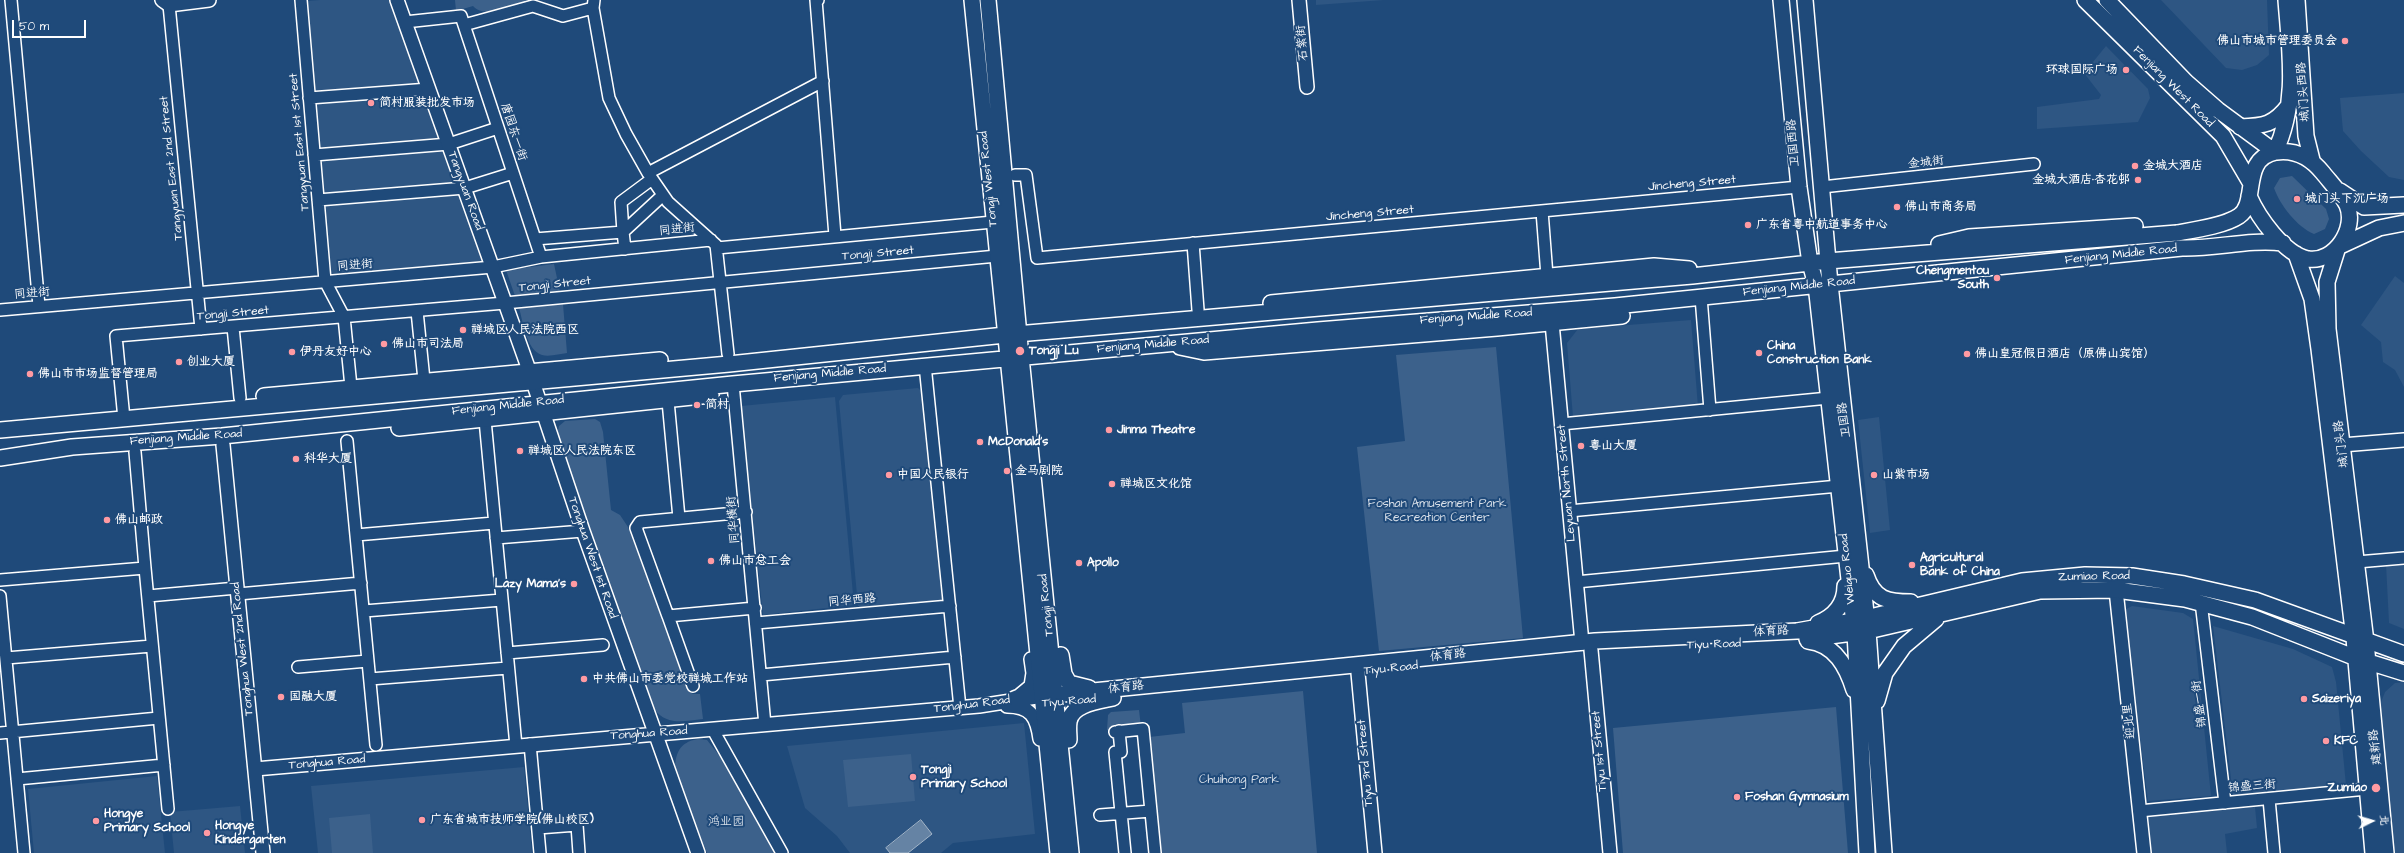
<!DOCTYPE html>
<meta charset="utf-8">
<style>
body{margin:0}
#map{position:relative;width:2404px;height:853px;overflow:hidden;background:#1f4a7a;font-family:"Architects Daughter","LXGW WenKai TC",sans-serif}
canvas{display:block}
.north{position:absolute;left:2352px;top:801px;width:40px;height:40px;-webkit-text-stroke:3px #1f4a7a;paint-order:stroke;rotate:85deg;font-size:11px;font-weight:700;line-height:16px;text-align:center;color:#fff}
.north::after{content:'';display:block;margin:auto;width:14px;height:18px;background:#fff;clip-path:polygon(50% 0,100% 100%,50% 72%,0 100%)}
.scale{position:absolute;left:12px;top:20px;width:74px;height:18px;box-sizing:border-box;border:2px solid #fff;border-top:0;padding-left:5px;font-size:12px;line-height:14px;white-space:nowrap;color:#fff;-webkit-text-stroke:3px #1f4a7a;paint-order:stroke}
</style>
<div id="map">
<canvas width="2404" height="853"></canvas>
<div class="north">北</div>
<div class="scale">50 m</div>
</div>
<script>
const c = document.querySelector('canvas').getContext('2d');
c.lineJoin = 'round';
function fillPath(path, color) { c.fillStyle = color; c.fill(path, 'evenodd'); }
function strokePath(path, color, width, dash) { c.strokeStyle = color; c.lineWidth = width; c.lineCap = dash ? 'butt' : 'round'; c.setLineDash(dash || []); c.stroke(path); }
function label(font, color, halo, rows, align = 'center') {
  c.font = font + ' "Architects Daughter","LXGW WenKai TC",sans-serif'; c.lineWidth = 4; c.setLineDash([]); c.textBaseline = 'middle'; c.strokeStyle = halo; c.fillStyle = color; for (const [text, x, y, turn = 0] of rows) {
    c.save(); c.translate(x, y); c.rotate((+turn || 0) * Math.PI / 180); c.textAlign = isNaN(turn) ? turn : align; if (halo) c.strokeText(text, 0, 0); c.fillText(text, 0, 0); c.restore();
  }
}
const built = new Path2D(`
 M320,0H391L461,204L485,261L332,274L328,267L308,1Z
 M1316,0H1384L1316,5Z
 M2161,0H2267L2269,55L2257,65L2242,70L2226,68Z
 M2106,46L2148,89L2150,98L2138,122L2037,129V107L2099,99L2101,95L2084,73Z
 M2404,93V180L2389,177L2361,151L2343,131L2340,98Z
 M2395,276L2404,283V387L2395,370L2383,362L2381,342L2361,325Z
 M1691,320L1698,407L1573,417L1567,343L1578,329Z
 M918,388L922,392L944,598L940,602L864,608L858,606L839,401L843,395Z
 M835,397L854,605L763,615L741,406Z
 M1879,417L1890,530L1870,533L1858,420Z
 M2404,563V629L2389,623L2386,564Z
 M2132,606L2183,613L2193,619L2211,796L2148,801L2124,610Z
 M2213,626L2293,649L2332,667L2336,682L2346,785L2233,796Z
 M2404,682V853H2391L2378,710L2385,692L2395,683Z
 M1024,723L1035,834L953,843L941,853H850L837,836L805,808L787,746Z
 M524,767L532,853H318L311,786Z
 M157,776L165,853H34L28,789Z
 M240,806L245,853H174L170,812Z
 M2255,807L2257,828L2225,834L2227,853H2152L2148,816Z`);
const green = new Path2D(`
 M455,0H525L526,3C512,6 485,19 473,6L456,11Z
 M2292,176L2326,209L2329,219L2325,229L2314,234C2297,227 2280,205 2274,188L2280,178Z
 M554,264L560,292L515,296L506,270Z
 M563,304L567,353C560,354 549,357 542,355C526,350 523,321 519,308Z
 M1496,347L1523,638L1379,651L1357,447L1405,441L1396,355Z
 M595,419L600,422L603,432L611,510L620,515L628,527L690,692L693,694H700L703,719C684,721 667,726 654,709L557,434L559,426L565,421Z
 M1303,691L1317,853H1159L1149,737L1185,733L1182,703Z
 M1836,707L1848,853H1623L1613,728Z
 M1139,710L1141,727L1107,730L1108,715L1111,712Z
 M698,739L707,740L726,764L778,853H707L675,771C675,754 679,742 698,739Z
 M911,754L915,801L848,807L843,760Z
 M370,814L373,853H332L329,818Z`);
const water = new Path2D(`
 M921,820L932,834L908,853H890L886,848Z`);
const minor = new Path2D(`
 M11,0L39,306
 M301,0L325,281L344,317L351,387
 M594,0L593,8L609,98L626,134L648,173L668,202L716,245L728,354
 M818,0H816L835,236
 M169,5L201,329
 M405,22L461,16L541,257
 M464,25L533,6L563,16L593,8
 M309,98L429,89
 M314,155L449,144L498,128
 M648,173L823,81
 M1015,175H1026L1037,258L1799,187
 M1822,187L2034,164
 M318,200L465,188L513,173
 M1542,211L1547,276
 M535,239L623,232L621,202L652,179
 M1193,243L1198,310
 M717,248L993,222
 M625,249L623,232L663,195
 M1701,297L1710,410
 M0,310L493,267L541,257L711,240
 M417,311L424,380
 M233,327L240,398
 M925,365L960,708
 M733,384L765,725
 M668,401L679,518
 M124,419L116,336L505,303L997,256
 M485,420L516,746
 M1561,424L1829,398
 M347,441L376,745
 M135,452L145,568
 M1569,511L1839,486
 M746,512L640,522L636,528L668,616L755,608
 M356,535L494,523
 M496,538L583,531
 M2357,562L2404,558
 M0,580L145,568L168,809
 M1576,582L1846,556
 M238,594L361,583
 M0,596L24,853
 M148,596L237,588
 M2201,602L2225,803
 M364,611L502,600
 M668,616L693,686
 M756,623L950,606
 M507,653L603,645
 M6,658L152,646
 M298,667L368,661
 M761,675L955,657
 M370,679L508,668
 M713,730L782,853
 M1119,731L1121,752H1115L1125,853
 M1115,732L1143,729L1155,853
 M0,733L159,718
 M530,744L540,853
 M17,779L164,765
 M2269,799L2274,853
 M2139,811L2367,789
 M1100,815L1151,811
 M538,828L577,825L579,853`);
const tertiary = new Path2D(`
 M162,0L169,5L209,0
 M397,0L529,370L583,531L698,853
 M1299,0L1307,87
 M1552,323L1582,643
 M223,445L263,853
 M2342,445L2404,440
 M2116,590L2144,853
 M1591,650L1610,853
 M1358,673L1375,853
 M1014,698L1019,696L1031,686L1033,673L1031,659
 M1007,706C1031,706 1037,717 1040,739
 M255,769L979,706L1043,696`);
const secondary = new Path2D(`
 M972,0L1058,853
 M988,0L1021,357L1071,853
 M1781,0L1799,187L1810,263L1816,285L1855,633L1867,853
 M1805,0L1830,284L1868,631L1884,853
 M2085,0L2223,136L2250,182
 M2107,0L2186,82L2218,110L2275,152
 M2297,0L2306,136L2312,160
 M2240,127C2264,126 2274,125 2289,105
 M2275,152C2298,103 2290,53 2286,0
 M2340,191L2364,207L2404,205
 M1939,244L1969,237L2135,226
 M2338,247L2327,282L2328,329L2366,642L2386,853
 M2338,247L2379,228L2404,223
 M2296,254L2312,299L2319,349L2354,638L2373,853
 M1271,303L1654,266L1689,269
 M1180,347L1204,352L1497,328L1622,316
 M264,396L660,360
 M399,428L711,395
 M0,430L729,364L1005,335L1692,276L1828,261L2177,233C2194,230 2224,226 2239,216C2259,202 2240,159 2276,152C2296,149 2311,158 2323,173C2331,183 2341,193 2347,205C2357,228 2335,263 2308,259C2284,254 2258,217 2249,196
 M0,458L72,447L222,436L733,384L1318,330L1615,306L2182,248C2216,249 2248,239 2283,243
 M1866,575C1874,600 1888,602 1911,602
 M1818,623C1835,616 1845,604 1845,586
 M1807,639L1868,631L2040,591L2116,590L2185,599L2252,617L2356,658L2404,673
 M1808,641C1835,644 1847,667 1854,690
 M1061,655L1064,674L1069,683L1089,688
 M1043,696L1595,641L1797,631L1853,621L2022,581L2085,575L2132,576L2184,584L2255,600L2404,654
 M1877,701L1885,673L1904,646L1936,619
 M1069,740C1069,734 1068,728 1069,722C1071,704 1100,701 1113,698`);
const markers = [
 [2345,41,4,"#ff9aa2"],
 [2126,70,4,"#ff9aa2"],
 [371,103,4,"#ff9aa2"],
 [2135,166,4,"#ff9aa2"],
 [2138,180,4,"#ff9aa2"],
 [2297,199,4,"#ff9aa2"],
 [1897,207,4,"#ff9aa2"],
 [1748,225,4,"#ff9aa2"],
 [1997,278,4,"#ff9aa2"],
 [463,330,4,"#ff9aa2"],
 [384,344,4,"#ff9aa2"],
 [1020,351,5,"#ff9aa2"],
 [292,352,4,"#ff9aa2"],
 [1759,353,4,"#ff9aa2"],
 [1967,354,4,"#ff9aa2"],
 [179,362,4,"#ff9aa2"],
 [30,374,4,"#ff9aa2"],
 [697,405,4,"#ff9aa2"],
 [1109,430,4,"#ff9aa2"],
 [980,442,4,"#ff9aa2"],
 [1581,446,4,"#ff9aa2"],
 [520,451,4,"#ff9aa2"],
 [296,459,4,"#ff9aa2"],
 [1007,471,4,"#ff9aa2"],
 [889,475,4,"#ff9aa2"],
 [1874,475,4,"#ff9aa2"],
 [1112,484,4,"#ff9aa2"],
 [107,520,4,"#ff9aa2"],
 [711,561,4,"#ff9aa2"],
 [1079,563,4,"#ff9aa2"],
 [1912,565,4,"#ff9aa2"],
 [574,584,4,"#ff9aa2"],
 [584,679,4,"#ff9aa2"],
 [281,697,4,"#ff9aa2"],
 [2304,699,4,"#ff9aa2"],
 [2326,741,4,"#ff9aa2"],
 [913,777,4,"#ff9aa2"],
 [2376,788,5,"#ff9aa2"],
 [1737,797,4,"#ff9aa2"],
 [422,820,4,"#ff9aa2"],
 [96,821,4,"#ff9aa2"],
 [207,833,4,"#ff9aa2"]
];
const poiNames = [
 ["佛山市城市管理委员会",2337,41,"right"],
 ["环球国际广场",2118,70,"right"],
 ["简村服装批发市场",379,103],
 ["金城大酒店",2143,166],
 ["金城大酒店·杏花邨",2130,180,"right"],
 ["城门头下沉广场",2305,199],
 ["佛山市商务局",1905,207],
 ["广东省粤中航道事务中心",1756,225],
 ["Chengmentou",1989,271,"right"],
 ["South",1989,285,"right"],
 ["禅城区人民法院西区",471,330],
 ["佛山市司法局",392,344],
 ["China",1767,346],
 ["Construction Bank",1767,360],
 ["Tongji Lu",1029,351],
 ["伊丹友好中心",300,352],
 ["佛山皇冠假日酒店（原佛山宾馆）",1975,354],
 ["创业大厦",187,362],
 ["佛山市市场监督管理局",38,374],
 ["简村",705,405],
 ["Jinma Theatre",1117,430],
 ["McDonald's",988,442],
 ["粤山大厦",1589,446],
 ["禅城区人民法院东区",528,451],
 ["科华大厦",304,459],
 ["金马剧院",1015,471],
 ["中国人民银行",897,475],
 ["山紫市场",1882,475],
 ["禅城区文化馆",1120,484],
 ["佛山邮政",115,520],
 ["Agricultural",1920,558],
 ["Bank of China",1920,572],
 ["佛山市总工会",719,561],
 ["Apollo",1087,563],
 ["Lazy Mama's",566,584,"right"],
 ["中共佛山市委党校禅城工作站",592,679],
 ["国融大厦",289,697],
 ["Saizeriya",2312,699],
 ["KFC",2334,741],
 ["Tongji",921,770],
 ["Primary School",921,784],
 ["Zumiao",2367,788,"right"],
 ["Foshan Gymnasium",1745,797],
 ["Hongye",104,814],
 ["Primary School",104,828],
 ["广东省城市技师学院(佛山校区)",430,820],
 ["Hongye",215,826],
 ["Kindergarten",215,840]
];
const streetNames = [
 ["石紫街",1303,43,-95],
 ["Fenjiang West Road",2173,87,45],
 ["城门头西路",2304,92,-94],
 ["唐园东一街",513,132,72],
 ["Tangyuan East 1st Street",300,142,-95],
 ["卫国西路",1794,143,-95],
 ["金城街",1926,163,-6],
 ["Tangyuan East 2nd Street",172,168,-96],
 ["Tongji West Road",989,179,-96],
 ["Jincheng Street",1692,184,-5],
 ["Tangyuan Road",465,191,70],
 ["Jincheng Street",1370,214,-5],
 ["同进街",677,230,-6],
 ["Tongji Street",878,254,-5],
 ["Fenjiang Middle Road",2121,255,-6],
 ["同进街",355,266,-5],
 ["Tongji Street",555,285,-6],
 ["Fenjiang Middle Road",1799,287,-6],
 ["同进街",32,294,-5],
 ["Tongji Street",233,314,-5],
 ["Fenjiang Middle Road",1476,317,-4],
 ["Fenjiang Middle Road",1153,345,-5],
 ["Fenjiang Middle Road",830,374,-5],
 ["Fenjiang Middle Road",508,406,-6],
 ["卫国路",1845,420,-97],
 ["Fenjiang Middle Road",186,438,-4],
 ["城门头路",2342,444,-97],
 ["Leyuan North Street",1567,483,-95],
 ["同华横街",734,520,-95],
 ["Tonghua West 1st Road",592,558,71],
 ["Weiguo Road",1848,569,-96],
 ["Zumiao Road",2094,577,-1],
 ["同华西路",852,601,-5],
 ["Tongji Road",1047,605,-96],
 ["体育路",1771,632,-3],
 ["Tiyu Road",1714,645,-2],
 ["Tonghua West 2nd Road",243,649,-96],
 ["体育路",1448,656,-6],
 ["Tiyu Road",1391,669,-6],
 ["体育路",1126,688,-6],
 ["Tiyu Road",1069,702,-5],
 ["锦盛一街",2200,704,-97],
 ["Tonghua Road",972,705,-7],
 ["迎北里",2130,721,-96],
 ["Tonghua Road",649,734,-4],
 ["建新路",2376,747,-96],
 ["Tiyu 1st Street",1600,751,-95],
 ["Tonghua Road",327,763,-5],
 ["Tiyu 3rd Street",1366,763,-95],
 ["锦盛三街",2252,787,-5]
];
const parkNames = [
 ["Foshan Amusement Park",1437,504],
 ["Recreation Center",1437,518],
 ["Chuihong Park",1239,780],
 ["鸿业园",726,822]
];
fillPath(built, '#2e5683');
fillPath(green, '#3c618b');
fillPath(water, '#6583a4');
strokePath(water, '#a3b5c8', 1);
strokePath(minor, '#fff', 14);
strokePath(tertiary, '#fff', 16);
strokePath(secondary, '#fff', 18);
strokePath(minor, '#1f4a7a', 11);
strokePath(tertiary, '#1f4a7a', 13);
strokePath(secondary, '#1f4a7a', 15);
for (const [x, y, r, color] of markers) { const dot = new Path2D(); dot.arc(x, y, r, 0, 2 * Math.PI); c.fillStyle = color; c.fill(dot); strokePath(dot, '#1f4a7a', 1.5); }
label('bold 12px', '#fff', '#1f4a7a', poiNames, 'left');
label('12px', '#fff', '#1f4a7a', streetNames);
label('12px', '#d8dfe8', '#1f4a7a', parkNames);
</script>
